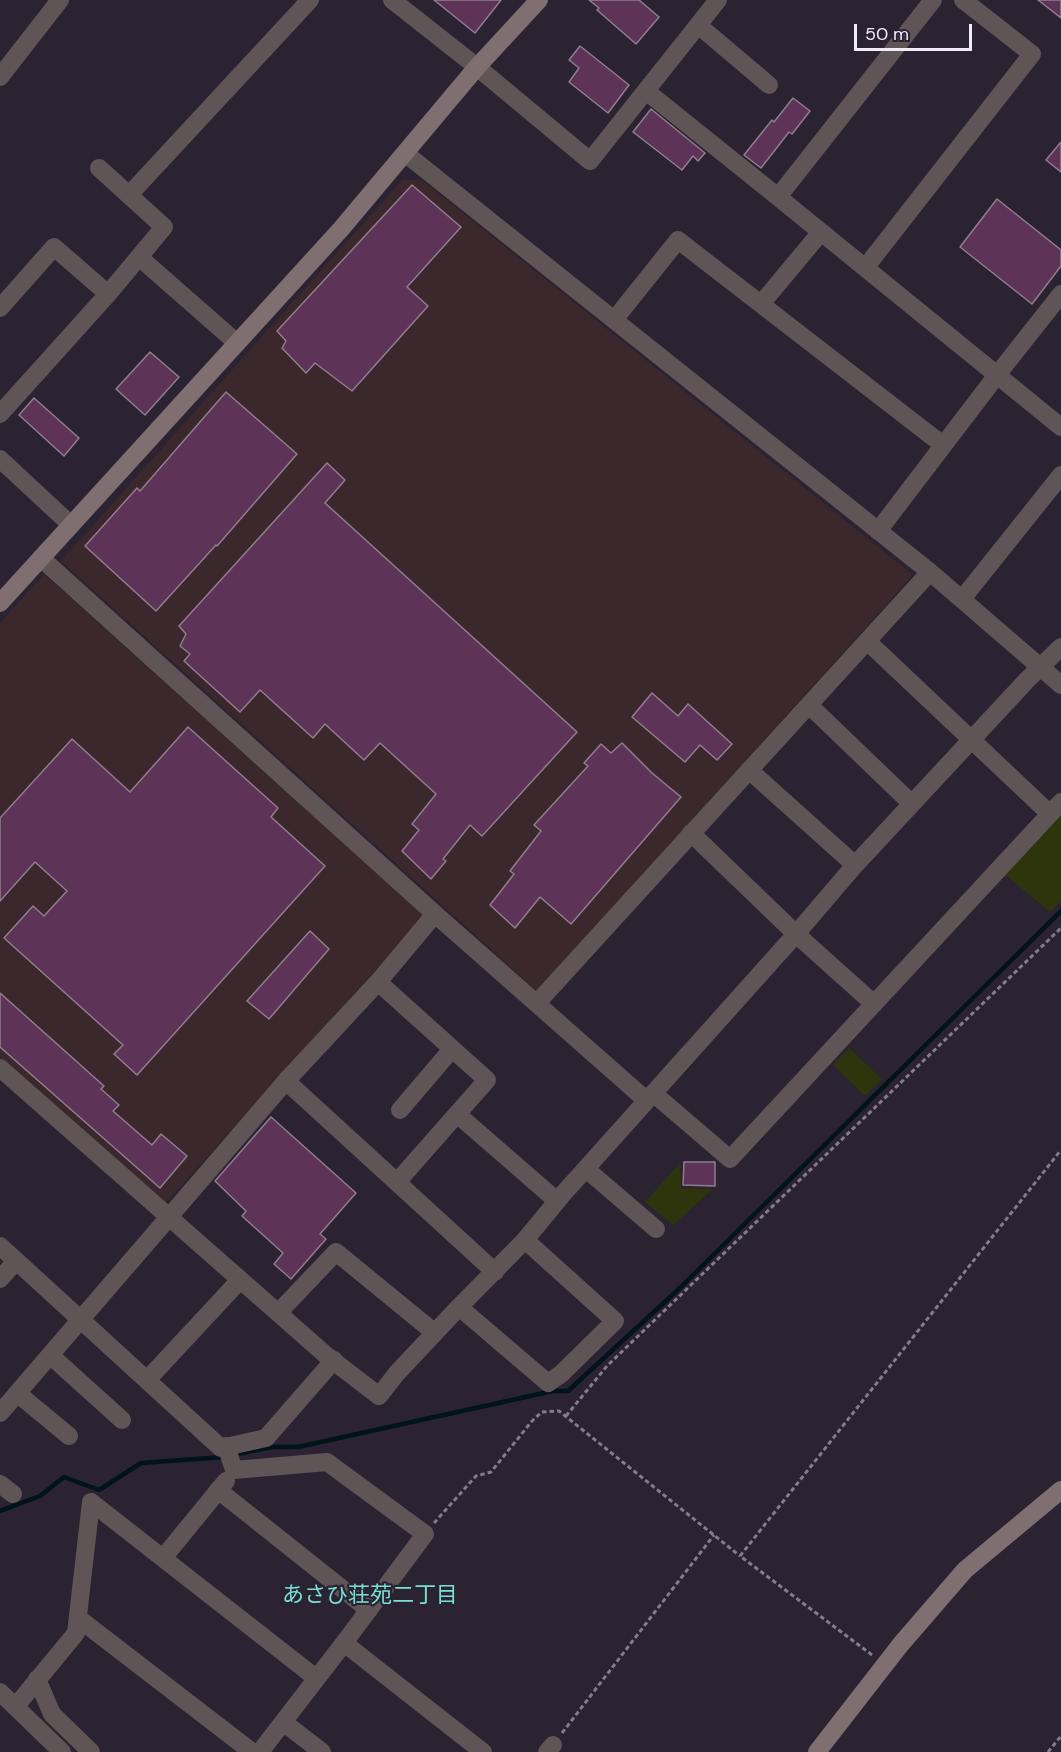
<!DOCTYPE html>
<meta charset="utf-8">
<style>
body{margin:0}
#map{position:relative;width:1061px;height:1752px;overflow:hidden;background:#2b2232;font-family:"DM Sans",sans-serif}
canvas{display:block}
.scale{position:absolute;left:854px;top:24px;width:118px;height:27px;box-sizing:border-box;border:3px solid #f1ebf6;border-top:0;padding-left:8px;font-size:18px;line-height:21px;white-space:nowrap;color:#f1ebf6;-webkit-text-stroke:4px #2b2232;paint-order:stroke}
</style>
<div id="map">
<canvas width="1061" height="1752"></canvas>
<div class="scale">50 m</div>
</div>
<script>
const c = document.querySelector('canvas').getContext('2d');
c.lineJoin = 'round';
function fillPath(path, color) { c.fillStyle = color; c.fill(path, 'evenodd'); }
function strokePath(path, color, width, dash) { c.strokeStyle = color; c.lineWidth = width; c.lineCap = dash ? 'butt' : 'round'; c.setLineDash(dash || []); c.stroke(path); }
function label(font, color, halo, rows, align = 'center') {
  c.font = font + ' "DM Sans","Noto Sans JP",sans-serif'; c.lineWidth = 4.5; c.setLineDash([]); c.textBaseline = 'middle'; c.strokeStyle = halo; c.fillStyle = color; for (const [text, x, y, turn = 0] of rows) {
    c.save(); c.translate(x, y); c.rotate((+turn || 0) * Math.PI / 180); c.textAlign = isNaN(turn) ? turn : align; if (halo) c.strokeText(text, 0, 0); c.fillText(text, 0, 0); c.restore();
  }
}
const industrial = new Path2D(`
 M402,180H422L913,575L537,991L61,561Z
 M44,574L424,916L164,1205L0,1058V623Z`);
const green = new Path2D(`
 M1061,812V901L1050,912L1004,874Z
 M849,1048L882,1079L865,1096L833,1065Z
 M680,1163L681,1188L713,1189L673,1225L645,1202Z`);
const stream = new Path2D(`
 M232,1455L272,1447H298L553,1391H568L681,1287L1061,911
 M0,1511L40,1496L64,1477L99,1490L141,1463L224,1457`);
const building = new Path2D(`
 M434,0H501L475,33Z
 M589,0H639L659,17L636,44L597,10L599,8Z
 M1038,0H1061V18Z
 M580,46L629,85L608,113L569,82L579,68L569,60Z
 M793,98L810,111L792,134L789,132L761,168L744,155L772,120L774,122Z
 M651,109L705,153L698,161L693,156L682,170L633,132Z
 M1061,142V172L1046,160Z
 M412,185L461,227L407,287L428,306L352,391L315,363L306,373L282,348L286,341L277,331Z
 M997,199L1061,250V266L1032,304L960,247Z
 M150,352L179,377L145,415L116,389Z
 M226,392L297,454L217,546L216,545L156,611L85,546L137,488L140,491Z
 M34,398L79,438L64,456L19,415Z
 M327,463L345,480L325,503L577,732L482,836L470,825L443,859L446,861L431,879L402,851L419,830L412,824L436,794L380,743L364,760L325,724L313,738L260,690L240,712L184,661L190,654L180,646L186,634L179,626Z
 M652,693L678,716L688,704L732,744L717,760L700,745L685,762L632,717Z
 M188,727L278,808L271,817L325,866L137,1075L114,1054L123,1045L4,938L33,906L44,916L67,891L35,862L0,901V818L72,739L130,792Z
 M622,743L652,773L681,797L571,924L540,897L515,928L490,905L514,874L510,871L541,831L534,825L588,766L584,763L601,744L611,753Z
 M310,931L329,949L269,1019L247,1001Z
 M0,993L104,1086L101,1089L119,1105L113,1111L152,1145L161,1134L187,1156L160,1188L0,1047Z
 M271,1117L356,1193L320,1234L326,1239L291,1279L274,1264L283,1253L242,1216L246,1211L215,1181Z
 M684,1162H715V1186L683,1185Z`);
const path = new Path2D(`
 M566,1416L607,1366L1061,928
 M434,1523L476,1476L491,1472L532,1421L542,1412L559,1411L740,1556
 M872,1655L740,1556L1061,1150
 M562,1733L714,1535
 M1048,1752L1061,1736`);
const street = new Path2D(`
 M392,0L477,67L590,161L718,0
 M933,0L778,197L997,375L1061,294
 M698,25L769,85
 M0,77L60,0
 M646,91L778,197
 M406,154L930,572L1061,685
 M99,168L164,227L108,294
 M129,195L310,0
 M139,257L237,343
 M865,268L1032,54L963,0
 M761,304L821,232
 M0,308L54,247L108,294L0,414
 M614,320L678,240L943,445
 M0,459L71,525
 M878,531L997,375L1061,427
 M41,558L435,914
 M962,599L1061,475
 M867,641L1049,813
 M809,705L912,804
 M749,770L855,865
 M691,833L796,934L874,1004
 M378,982L487,1080L397,1182
 M537,1003L930,572
 M0,1068L169,1217L286,1081L378,982L435,914L646,1100
 M286,1081L495,1272
 M653,1093L730,1159L1061,802
 M400,1110L452,1049
 M457,1114L557,1201
 M586,1169L656,1229
 M0,1246L221,1448L266,1438L334,1360
 M0,1279L16,1261
 M459,1307L525,1240
 M278,1313L336,1252L435,1333
 M50,1355L122,1420
 M147,1380L240,1280
 M17,1393L69,1436
 M0,1413L169,1217L327,1356L379,1396L397,1373L459,1307L548,1383L561,1374L615,1321L525,1240L563,1194L796,934L855,865L1027,680L1061,647
 M226,1446L234,1470L327,1462L425,1534L344,1643
 M0,1484L13,1494
 M218,1490L369,1610
 M163,1558L226,1481
 M78,1618L252,1752
 M37,1679L52,1714L91,1752
 M0,1692L62,1752
 M16,1706L76,1633L91,1502L316,1678
 M283,1722L322,1752
 M260,1752L344,1643L483,1752
 M547,1752L553,1745`);
const secondary = new Path2D(`
 M0,603L341,229L477,67L539,0
 M817,1752L901,1644L965,1570L1061,1490`);
const neighbourhoodNames = [
 ["あさひ荘苑二丁目",370,1596]
];
fillPath(industrial, '#3b282c');
fillPath(green, '#2e350c');
strokePath(stream, '#01131b', 4.5);
fillPath(building, '#5d3458');
strokePath(building, '#907d8d', 1.5);
strokePath(path, '#847c8a', 3, [4.5, 3]);
strokePath(street, '#605556', 18);
strokePath(secondary, '#7f6f71', 18);
label('22px', '#76e0d4', '#2b2232', neighbourhoodNames);
</script>
